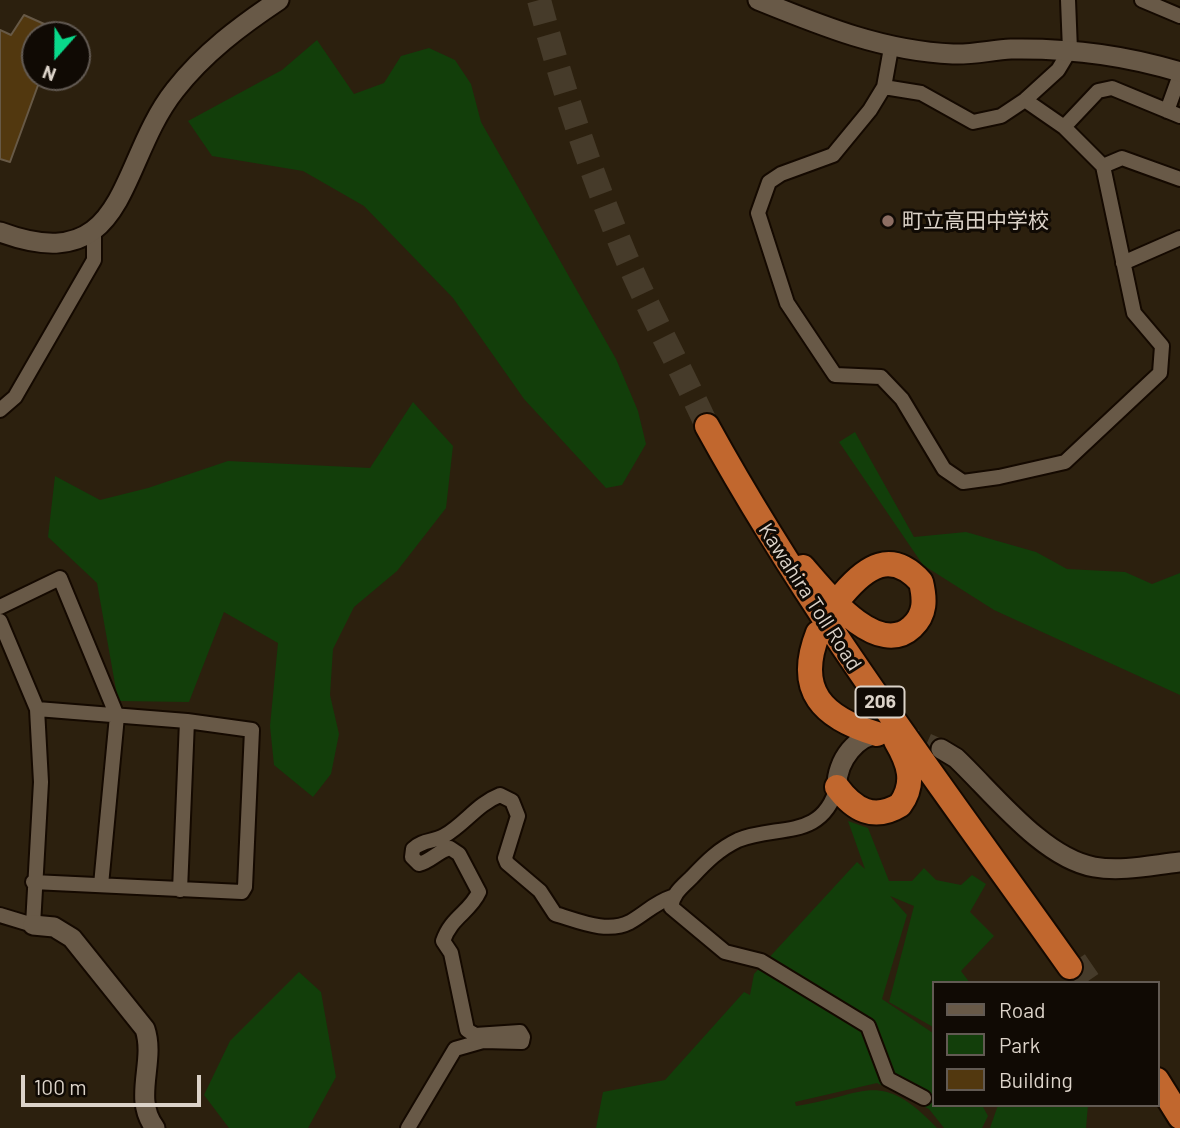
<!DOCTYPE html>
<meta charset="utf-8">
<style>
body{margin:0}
#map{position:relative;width:1180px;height:1128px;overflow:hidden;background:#2c200e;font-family:Barlow,sans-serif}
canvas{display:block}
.legend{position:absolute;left:932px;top:981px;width:228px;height:126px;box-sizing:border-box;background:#100a04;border:2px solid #625a53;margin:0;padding:9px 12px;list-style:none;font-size:21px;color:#dcd3c9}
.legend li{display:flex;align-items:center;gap:14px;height:35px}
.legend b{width:35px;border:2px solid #625a53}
.north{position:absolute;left:21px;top:21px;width:70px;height:70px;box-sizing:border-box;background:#100a04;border:2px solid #625a53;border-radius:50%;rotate:201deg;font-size:19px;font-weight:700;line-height:28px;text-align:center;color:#dcd3c9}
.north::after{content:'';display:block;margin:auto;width:24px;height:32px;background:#09d98b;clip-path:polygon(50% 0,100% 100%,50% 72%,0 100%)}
.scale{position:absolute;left:21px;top:1075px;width:180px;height:32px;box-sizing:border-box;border:4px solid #dcd3c9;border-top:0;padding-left:9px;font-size:21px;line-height:24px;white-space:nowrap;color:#dcd3c9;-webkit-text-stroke:5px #100a04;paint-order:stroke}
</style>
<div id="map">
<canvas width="1180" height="1128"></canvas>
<ul class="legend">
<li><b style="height:9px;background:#685947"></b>Road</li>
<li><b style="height:19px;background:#123e0a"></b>Park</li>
<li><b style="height:19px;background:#52380f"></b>Building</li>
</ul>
<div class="north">N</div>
<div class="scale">100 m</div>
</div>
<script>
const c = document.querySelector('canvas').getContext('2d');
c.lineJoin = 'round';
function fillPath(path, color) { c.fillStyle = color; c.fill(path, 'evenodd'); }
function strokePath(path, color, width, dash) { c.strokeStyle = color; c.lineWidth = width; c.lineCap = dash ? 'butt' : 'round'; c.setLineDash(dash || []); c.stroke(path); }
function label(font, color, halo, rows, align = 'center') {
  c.font = font + ' Barlow,"Noto Sans JP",sans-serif'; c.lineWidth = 6; c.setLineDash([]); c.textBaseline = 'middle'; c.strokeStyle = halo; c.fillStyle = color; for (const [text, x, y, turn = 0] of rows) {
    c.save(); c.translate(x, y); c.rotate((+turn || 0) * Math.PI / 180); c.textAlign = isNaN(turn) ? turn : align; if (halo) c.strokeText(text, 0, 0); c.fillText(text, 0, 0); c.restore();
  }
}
const green = new Path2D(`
 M317,40L354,94L384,83L401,56L429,48L455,60L471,84L481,122L616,359L638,411L646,444L622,485L606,488L524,399L453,298L364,206L303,171L212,156L188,121L282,70Z
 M413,402L453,446L446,508L397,571L354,607L333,649L330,695L339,734L331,774L313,797L274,765L270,726L278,643L224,612L189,702L118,701L97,583L48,537L55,476L100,500L148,488L228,461L370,468Z
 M855,432L914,537L966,532L1036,552L1067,569L1125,572L1152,584L1180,573V695L994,610L923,565L839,442Z
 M848,821L868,828L889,881H912L924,868L936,880L961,885L972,875L986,884L970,912L994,936L961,971L970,983H933V1027L889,1002L914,906L890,896L907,915L882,999L933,1033V1105H982L988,1116L982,1128H944L929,1109L877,1083L795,1102L796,1106C865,1096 879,1067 937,1128H596L603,1092L665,1080L744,992L750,995L754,974L857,862L865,869Z
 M299,972L321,992L336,1077L308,1128H229L204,1095L230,1041Z
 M998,1105H1088L1086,1128H990Z`);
const building = new Path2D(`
 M24,15L69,35H35V77H41L10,162L0,159V30L11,35Z`);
const secondaryTunnel = new Path2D(`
 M899,736L921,740L941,749`);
const highwayTunnel = new Path2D(`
 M539,0C562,87 591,174 626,257C651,315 681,369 707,426
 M1075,961L1090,983`);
const street = new Path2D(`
 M1142,0L1180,16
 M891,48L884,87L870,110L833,155L781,174L769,182L758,213L787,303L835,375L881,377L902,399L944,469L963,482L999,477L1065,462L1160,373L1162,346L1134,313L1103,166L1064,127L1025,100
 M884,87L921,93L973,122L1001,116L1025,100L1058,70L1070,50L1068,0
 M1167,111L1180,75
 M1064,127L1098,91L1112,88L1180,116
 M1103,166L1122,158L1180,179
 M1123,263L1180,238
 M0,410L15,397L94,260V232
 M0,607L60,578L117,716L101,885
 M0,621L37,709L41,782L33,925L0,915
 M837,787C822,841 777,824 738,840C719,849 706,862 692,877C682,887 673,893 671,907L725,952L761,961L868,1026L888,1079L924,1098
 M33,882L242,892L245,887L252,730L187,721L37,709
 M180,890L187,721
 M408,1128L455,1049L483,1041L522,1042L523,1037L520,1032L475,1035L467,1030L451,953L443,941C451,917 470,912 479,892L459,854L450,848C438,851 431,861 419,864L412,857L413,849C422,840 433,842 444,836C465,824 477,804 500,795L512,801L518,816L505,858L507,863L540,891L555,914C579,921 607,934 630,922C646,913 654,903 672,897`);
const secondary = new Path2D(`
 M758,0C822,26 883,51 953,54C972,55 992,50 1011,49C1069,48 1125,55 1180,72
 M0,232C129,280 117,163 175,90C204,53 240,26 279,0
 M941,749L956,758C993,793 1043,858 1094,867C1122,872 1152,865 1180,862
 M837,787C836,762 857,732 884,734
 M33,925L54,927L72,938L145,1029C156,1062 132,1098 155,1128`);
const highway = new Path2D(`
 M707,426C812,617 944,789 1070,967
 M803,567C823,590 877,660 912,627C926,614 925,599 921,582C891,549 866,567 843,594
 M818,633C795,691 823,718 877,734
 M837,787C854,810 874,821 900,805C916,783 909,763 896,741
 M1157,1080L1180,1117`);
const markers = [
 [888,221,7,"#8d6e63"]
];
const shields = [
 [880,702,49]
];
const shieldNames = [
 ["206",880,702]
];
const poiNames = [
 ["町立高田中学校",902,221]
];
const streetNames = [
 ["Kawahira Toll Road",810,597,57]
];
fillPath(green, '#123e0a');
fillPath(building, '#52380f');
strokePath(building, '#675946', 2);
strokePath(secondaryTunnel, '#463b2a', 19, [19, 10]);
strokePath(highwayTunnel, '#463b2a', 24, [24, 12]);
strokePath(street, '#140900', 18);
strokePath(secondary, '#140900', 23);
strokePath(highway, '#140900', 28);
strokePath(street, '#685947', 14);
strokePath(secondary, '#685947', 19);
strokePath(highway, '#c1672e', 24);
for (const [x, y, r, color] of markers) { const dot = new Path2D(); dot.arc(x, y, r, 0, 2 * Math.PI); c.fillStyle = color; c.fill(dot); strokePath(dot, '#100a04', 2.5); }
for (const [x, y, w] of shields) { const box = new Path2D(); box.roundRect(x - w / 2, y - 15.5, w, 31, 5); c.fillStyle = '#100a04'; c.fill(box); strokePath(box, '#dcd3c9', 2); }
label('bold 19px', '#dcd3c9', null, shieldNames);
label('21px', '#dcd3c9', '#100a04', poiNames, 'left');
label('21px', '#dcd3c9', '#100a04', streetNames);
</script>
